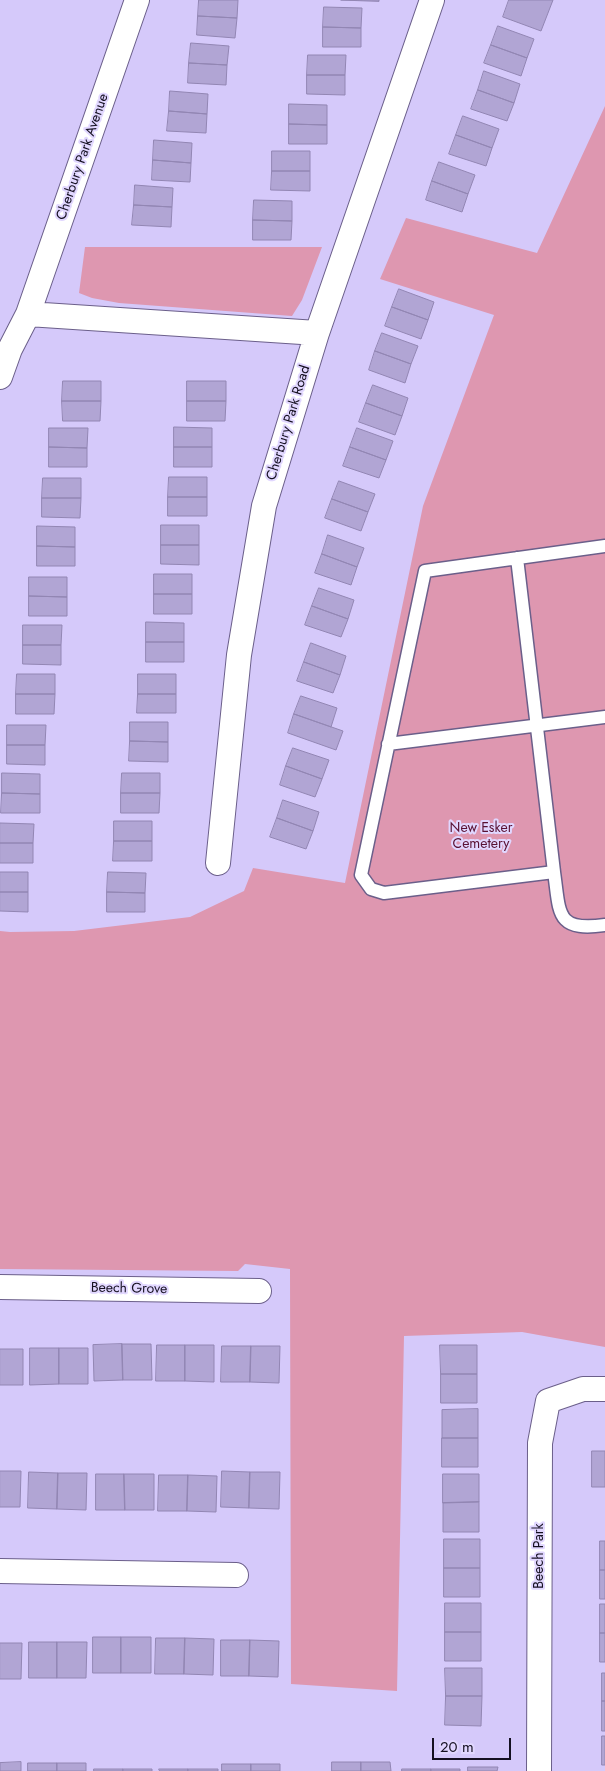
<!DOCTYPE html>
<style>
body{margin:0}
#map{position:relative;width:605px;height:1771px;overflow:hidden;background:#d5c9fa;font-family:Jost,sans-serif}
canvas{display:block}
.scale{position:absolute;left:432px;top:1738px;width:79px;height:22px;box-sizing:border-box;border:2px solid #151021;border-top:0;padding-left:6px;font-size:15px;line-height:18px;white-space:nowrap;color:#151021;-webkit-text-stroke:4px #e1d7ff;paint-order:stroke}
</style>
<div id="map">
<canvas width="605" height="1771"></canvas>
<div class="scale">20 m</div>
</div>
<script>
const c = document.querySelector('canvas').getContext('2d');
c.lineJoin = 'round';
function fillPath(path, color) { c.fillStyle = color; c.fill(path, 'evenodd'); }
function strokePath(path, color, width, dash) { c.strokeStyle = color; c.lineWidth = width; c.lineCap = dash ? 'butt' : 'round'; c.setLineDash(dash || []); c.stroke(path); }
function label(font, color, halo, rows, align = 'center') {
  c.font = font + ' Jost,sans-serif'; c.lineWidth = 4; c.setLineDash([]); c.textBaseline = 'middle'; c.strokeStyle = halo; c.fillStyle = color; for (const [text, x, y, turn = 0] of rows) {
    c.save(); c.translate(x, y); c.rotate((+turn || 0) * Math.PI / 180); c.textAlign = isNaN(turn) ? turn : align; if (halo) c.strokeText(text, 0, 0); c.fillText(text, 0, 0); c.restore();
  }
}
const green = new Path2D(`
 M605,106V1347L522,1332L404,1336L397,1691L291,1684L290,1269L245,1264L238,1271L0,1269V931L10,932L74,931L190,917L244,891L253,868L345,883L423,506L494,315L380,279L406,218L537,253Z
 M85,247H322L302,300L292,316L119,303L92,298L79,293Z`);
const building = new Path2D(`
 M199,0H238L237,18L198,16Z
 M341,0H379V1Z
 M509,0H553L541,31L503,17Z
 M324,7L362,8L361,28L323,27Z
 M198,16L237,18L235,38L197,35Z
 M498,26L534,39L527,58L491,45Z
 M323,27L361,28V47H323Z
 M191,43L229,46L227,65L189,63Z
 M491,45L527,58L521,76L484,63Z
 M308,55H346L345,75H307Z
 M189,63L227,65L226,85L188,83Z
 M484,71L520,84L514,103L478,90Z
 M307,75H345V95L307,94Z
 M478,90L514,103L507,121L471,109Z
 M170,91L208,94L207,114L169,111Z
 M289,104L327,105V125L289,124Z
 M169,111L207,114L206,133L167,131Z
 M463,116L499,129L492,148L456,135Z
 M289,124L327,125V144H289Z
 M456,135L492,148L486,166L449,154Z
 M154,140L192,143L191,163L153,160Z
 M272,151H310V171H272Z
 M153,160L191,163L190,182L152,180Z
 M439,162L475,175L468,194L432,181Z
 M272,171H310V191L271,190Z
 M432,181L468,194L462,212L426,200Z
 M135,185L173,188L172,207L134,205Z
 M254,200L292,201V221L253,220Z
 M134,205L172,207L171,227L132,225Z
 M253,220L292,221L291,240H253Z
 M399,289L434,302L428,320L392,307Z
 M392,307L428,320L421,339L385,326Z
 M382,333L418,346L411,364L375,351Z
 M375,351L411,364L405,383L369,370Z
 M63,381H101V401H62Z
 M187,381H226V401H187Z
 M373,385L408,398L402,416L366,403Z
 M62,401H101L100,421H63Z
 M187,401H226L225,421H187Z
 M366,403L402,416L395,435L359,422Z
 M174,427L212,428V447H174Z
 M49,428H88L87,448L49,447Z
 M357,428L393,441L386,460L350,447Z
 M49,447L87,448V467H49Z
 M174,447H212V467H174Z
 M350,447L386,460L379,478L343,466Z
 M169,477H207V497H168Z
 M43,478H81V498H42Z
 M339,481L375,494L368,512L332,499Z
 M168,497H207V516H168Z
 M42,498H81L80,518L42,517Z
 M332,499L368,512L361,531L325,518Z
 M161,525H199V545H161Z
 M37,526L75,527V547L37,546Z
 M328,535L364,548L357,567L322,554Z
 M161,545H199V565L161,564Z
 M37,546L75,547V566H37Z
 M322,554L357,567L351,585L315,573Z
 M154,574H192V594H154Z
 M29,577H67V597L29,596Z
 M319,588L354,600L348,619L312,606Z
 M154,594H192V614H154Z
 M29,596L67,597V616H29Z
 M312,606L348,619L341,637L305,625Z
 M146,622L184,623V642H146Z
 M23,625H62L61,645H23Z
 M146,642H184V662H146Z
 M311,643L346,656L340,675L304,662Z
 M23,645H61V665L23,664Z
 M304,662L340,675L333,693L297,681Z
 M17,674H55V694H16Z
 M138,674H176V694H138Z
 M16,694H55L54,714H16Z
 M138,694H176V713H137Z
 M301,696L337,708L331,727L294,714Z
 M294,714L343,731L336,750L288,733Z
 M130,722H168V742L130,741Z
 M7,725H46L45,745H7Z
 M130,741L168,742V762L129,761Z
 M7,745H45V765L7,764Z
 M293,748L329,760L322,779L286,766Z
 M286,766L322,779L315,797L280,785Z
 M2,773L40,774V794L2,793Z
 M122,773H160V793H121Z
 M2,793L40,794V813H1Z
 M121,793H160L159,813H121Z
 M283,800L319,812L313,831L277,818Z
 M277,818L313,831L306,849L270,837Z
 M114,821H152V841H114Z
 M0,823L34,824L33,843H0Z
 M114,841H152V861H113Z
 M0,843H33V863H0Z
 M0,872H28V892H0Z
 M108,872L146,873L145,893L107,892Z
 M0,892H28V912L0,911Z
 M107,892L145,893V912H107Z
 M122,1344L123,1380L94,1381L93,1345Z
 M122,1344H151L152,1380H123Z
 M157,1345H185V1381H156Z
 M185,1345H214V1382L185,1381Z
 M440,1345H477V1374H441Z
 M222,1346H251L250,1382H221Z
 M251,1346H280L279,1383L250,1382Z
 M30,1348H59V1384L30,1385Z
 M59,1348H88V1384H59Z
 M0,1349H23V1385H0Z
 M441,1374H477V1403H441Z
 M478,1409V1438H442V1410Z
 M442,1438H478V1467H442Z
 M592,1451H605V1487H592Z
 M0,1471H21L20,1507H0Z
 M222,1471L250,1472L249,1508L221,1507Z
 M29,1472L58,1473L57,1509L28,1508Z
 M250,1472H280L279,1509L249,1508Z
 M58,1473H87L86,1510L57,1509Z
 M96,1474H124L125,1510H96Z
 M124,1474H154V1510H125Z
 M443,1474H479V1502L443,1503Z
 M159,1475H188L187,1511H158Z
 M188,1475L217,1476L216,1512L187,1511Z
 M479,1502V1532H443V1503Z
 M444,1539H480V1568H444Z
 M600,1541H605V1570H600Z
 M444,1568H480V1597H444Z
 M600,1570H605V1599H600Z
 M445,1603H481V1632H445Z
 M600,1604H605V1633H600Z
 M445,1632H481V1661H445Z
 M600,1633H605V1662H600Z
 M93,1637H121V1673H93Z
 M121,1637H151V1673H121Z
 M156,1638H185L184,1674H155Z
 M185,1638L214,1639L213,1675L184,1674Z
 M221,1640H250L249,1676H221Z
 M250,1640L279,1641L278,1677L249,1676Z
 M29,1642H57V1678H29Z
 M57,1642H87L86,1678H57Z
 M0,1643H22L21,1679H0Z
 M445,1668H482V1696H446Z
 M602,1673H605V1701H602Z
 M446,1696H482L481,1726L445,1725Z
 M602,1701H605V1731H602Z
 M602,1736H605V1765H602Z
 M21,1762V1771H0V1763Z
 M332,1762H361V1771H332Z
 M361,1762H390L391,1771H361Z
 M28,1763H57V1771H28Z
 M57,1763H86V1771H57Z
 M222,1764H251V1771H222Z
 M251,1764H280V1771H251Z
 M468,1767H498L497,1771H468Z
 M94,1769H123V1771H94Z
 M123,1769H152V1771H123Z
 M159,1769H188V1771H160Z
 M188,1769H218V1771H188Z
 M402,1769H431V1771H402Z
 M431,1769H460V1771H431Z`);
const service = new Path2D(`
 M517,558L554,872L384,893L371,889L361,875L425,571L605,546
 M388,744L605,717
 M554,872C560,913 555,932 605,925`);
const minor = new Path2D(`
 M28,314L317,333
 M0,377L10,349L28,314L137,0
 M218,863L239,655L264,506L317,333L432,0
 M0,1287L259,1291
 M0,1571L236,1575
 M539,1771L540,1443L548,1401L583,1389H605`);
const streetNames = [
 ["Cherbury Park Avenue",83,157,-71],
 ["Cherbury Park Road",289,423,-73],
 ["Beech Grove",129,1289,1],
 ["Beech Park",540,1556,-90]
];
const parkNames = [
 ["New Esker",481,829],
 ["Cemetery",481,845]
];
fillPath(green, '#de97b0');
fillPath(building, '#b1a5d4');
strokePath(building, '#9286b3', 1);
strokePath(service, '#6b5f8a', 15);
strokePath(minor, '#6b5f8a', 26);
strokePath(service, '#fff', 12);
strokePath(minor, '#fff', 24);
label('14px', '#151021', '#e1d7ff', streetNames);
label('14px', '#591133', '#e1d7ff', parkNames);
</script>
